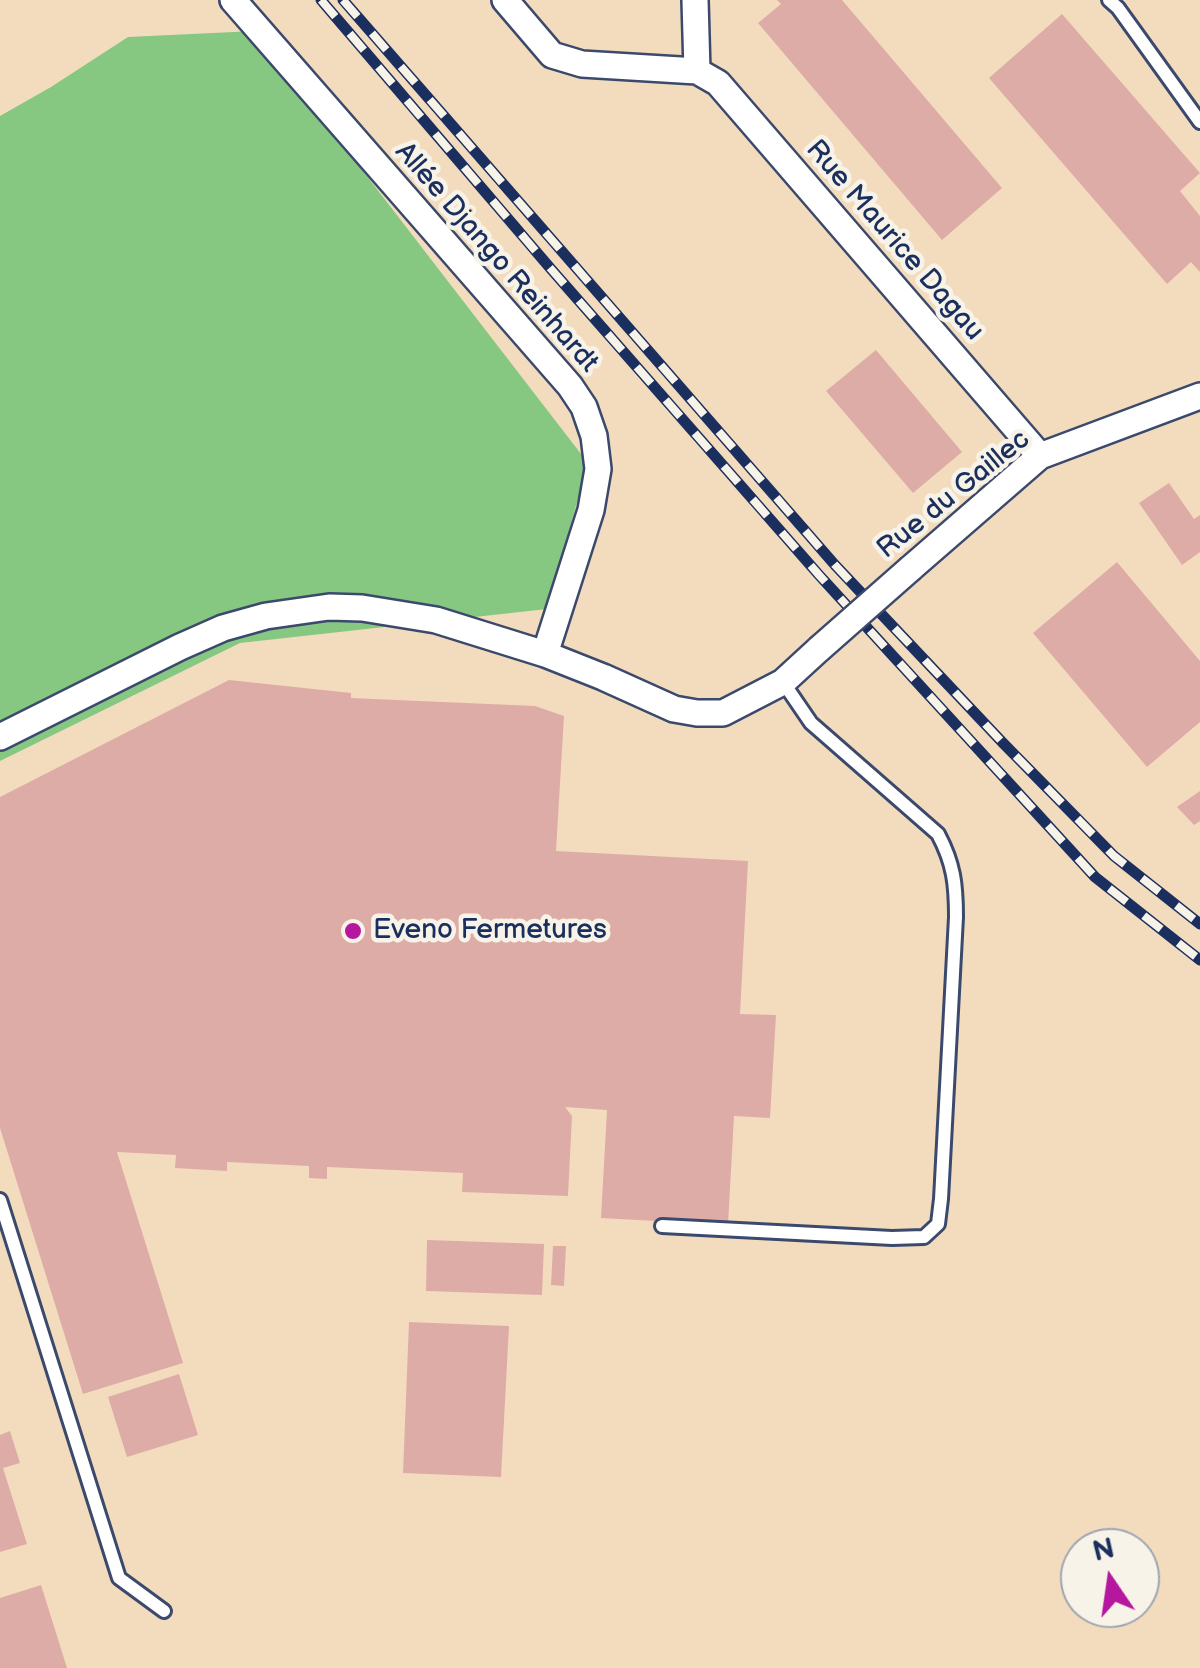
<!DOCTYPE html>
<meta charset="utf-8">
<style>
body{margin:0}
#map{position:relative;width:1200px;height:1668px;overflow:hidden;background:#f3dcbe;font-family:"Balsamiq Sans",sans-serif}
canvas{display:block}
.north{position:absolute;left:1060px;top:1528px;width:100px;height:100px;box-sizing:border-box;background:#f7f3e8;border:2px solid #9fa5b1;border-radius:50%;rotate:347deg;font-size:28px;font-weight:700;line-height:40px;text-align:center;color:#1b2f5e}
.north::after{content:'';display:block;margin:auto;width:35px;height:45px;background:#b5179e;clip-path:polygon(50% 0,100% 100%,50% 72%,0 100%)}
</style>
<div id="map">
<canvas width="1200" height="1668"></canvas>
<div class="north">N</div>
</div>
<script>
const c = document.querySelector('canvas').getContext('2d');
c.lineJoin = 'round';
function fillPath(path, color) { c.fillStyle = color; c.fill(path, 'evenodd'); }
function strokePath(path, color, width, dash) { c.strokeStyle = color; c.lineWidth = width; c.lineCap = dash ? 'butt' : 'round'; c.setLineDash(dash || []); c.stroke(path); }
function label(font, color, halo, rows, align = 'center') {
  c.font = font + ' "Balsamiq Sans",sans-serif'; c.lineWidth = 9; c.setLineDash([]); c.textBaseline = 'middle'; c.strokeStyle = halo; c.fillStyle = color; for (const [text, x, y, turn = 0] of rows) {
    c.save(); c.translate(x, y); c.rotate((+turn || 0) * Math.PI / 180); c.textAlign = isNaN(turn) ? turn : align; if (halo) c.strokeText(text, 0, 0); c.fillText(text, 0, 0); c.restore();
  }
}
const green = new Path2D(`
 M255,31L588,463L547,609L240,643L0,761V116L51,87L128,37Z`);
const building = new Path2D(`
 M777,0H842L1002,188L942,240L758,23L781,4Z
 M1062,14L1200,173L1180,191L1200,216V272L1191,262L1167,284L989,78Z
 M876,350L962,452L913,493L826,391Z
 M1169,483L1194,519L1200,515V552L1182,565L1139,503Z
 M1117,562L1200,661V722L1147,767L1033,633Z
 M229,680L351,693V698L535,706L564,716L556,851L748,861L740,1014L776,1015L770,1118L734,1116L728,1225L601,1218L607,1110L565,1107L572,1116L568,1196L462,1192L463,1173L327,1167V1179L309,1178V1166L227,1162V1171L175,1168L176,1155L117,1152L183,1363L83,1394L0,1128V797Z
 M1200,791V821L1194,825L1177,807Z
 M427,1240L544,1244L542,1295L426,1291Z
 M553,1246H566L564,1286L551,1285Z
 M409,1322L509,1326L501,1477L403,1473Z
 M179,1374L198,1435L127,1457L108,1397Z
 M10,1431L20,1463L3,1468L27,1544L0,1552V1435Z
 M41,1585L67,1668H0V1598Z`);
const service = new Path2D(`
 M1109,0L1118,8L1200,122
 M0,1200L119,1578L164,1611
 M662,1226L892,1238L924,1237L938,1224L941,1199L956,917C956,885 954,864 938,834L811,723L783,682`);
const minor = new Path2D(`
 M233,0L570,386L584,407L594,436L598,469L591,510L545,654
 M505,0L552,55L582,64L697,71L718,83L1040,456
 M695,0L697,71
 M911,568L1040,456L1200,396
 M0,737L180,647L223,628L266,616L329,607L362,608L436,620L545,654L603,677L674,709L697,713H723L783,682L819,649`);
const rail = new Path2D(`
 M321,0L551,269L819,575L1095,877L1200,960
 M343,0L835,565L1003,743L1114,856L1200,924`);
const minorBridge = new Path2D(`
 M819,649L911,568`);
const markers = [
 [353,931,10,"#b5179e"]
];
const streetNames = [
 ["Rue Maurice Dagau",894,241,49],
 ["Allée Django Reinhardt",496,258,49],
 ["Rue du Gaillec",954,495,-39]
];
const poiNames = [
 ["Eveno Fermetures",373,931]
];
fillPath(green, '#86c881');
fillPath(building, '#deaca7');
strokePath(service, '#3b496c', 18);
strokePath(minor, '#3b496c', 30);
strokePath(service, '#fff', 12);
strokePath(minor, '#fff', 25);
strokePath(rail, '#1b2f5e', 11);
strokePath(rail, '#f7f3e8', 8, [22]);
strokePath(minorBridge, '#3b496c', 30, []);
strokePath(minorBridge, '#fff', 25);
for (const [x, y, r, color] of markers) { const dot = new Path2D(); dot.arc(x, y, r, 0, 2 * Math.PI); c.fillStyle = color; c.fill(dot); strokePath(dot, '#f7f3e8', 4); }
label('28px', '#1b2f5e', '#f7f3e8', streetNames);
label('28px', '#1b2f5e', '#f7f3e8', poiNames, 'left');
</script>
